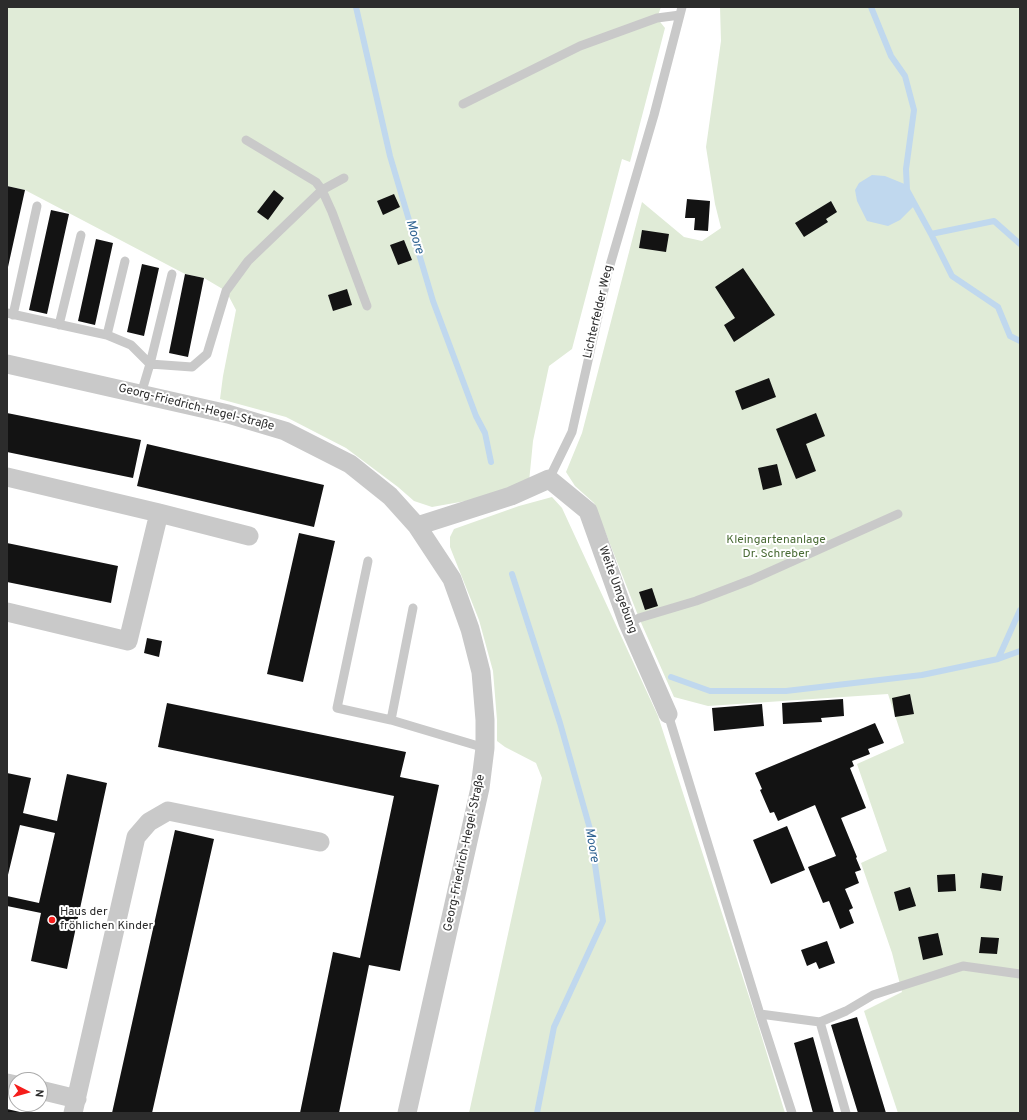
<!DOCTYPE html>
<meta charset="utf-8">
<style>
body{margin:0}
#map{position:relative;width:1027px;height:1120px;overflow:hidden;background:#fff;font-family:Overpass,sans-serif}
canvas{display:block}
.frame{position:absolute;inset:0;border:8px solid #2c2c2c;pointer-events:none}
.north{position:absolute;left:8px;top:1072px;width:40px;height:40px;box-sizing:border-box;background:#fff;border:1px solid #ababab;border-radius:50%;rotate:96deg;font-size:11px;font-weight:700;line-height:16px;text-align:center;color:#2c2c2c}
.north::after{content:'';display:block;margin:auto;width:14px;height:18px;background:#f51d1b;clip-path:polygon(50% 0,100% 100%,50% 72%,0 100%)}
</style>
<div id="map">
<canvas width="1027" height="1120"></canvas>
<div class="frame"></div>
<div class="north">N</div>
</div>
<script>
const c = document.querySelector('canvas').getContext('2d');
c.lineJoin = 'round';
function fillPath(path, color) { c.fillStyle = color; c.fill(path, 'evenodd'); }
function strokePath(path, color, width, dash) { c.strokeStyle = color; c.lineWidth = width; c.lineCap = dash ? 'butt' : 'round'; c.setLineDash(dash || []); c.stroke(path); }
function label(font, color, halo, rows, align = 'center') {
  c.font = font + ' Overpass,sans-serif'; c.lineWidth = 4; c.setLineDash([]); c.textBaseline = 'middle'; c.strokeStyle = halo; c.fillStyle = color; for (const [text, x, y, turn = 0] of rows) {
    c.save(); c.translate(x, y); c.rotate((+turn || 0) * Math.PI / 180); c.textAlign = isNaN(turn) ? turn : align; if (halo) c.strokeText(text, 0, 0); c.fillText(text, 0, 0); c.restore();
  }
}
const green = new Path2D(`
 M7,7H661L657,18L665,28L630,162L622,159L572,349L549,366L533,441L529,482L477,499L432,507L414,501L398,487L346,448L286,417L220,399L223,376L236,310L226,291L204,278L185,274L25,190L7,186Z
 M720,7H1020V1113H898L864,1011L902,992L892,953L861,863L887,851L857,764L904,743L888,694L708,706L674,697L639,618L594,503L575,486L566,472L582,433L642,202L684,237L702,241L721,228L715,204L706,147L721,41Z
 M552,497L562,508L658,716L755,1015L785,1113H469L542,778L536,763L505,747L497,741V720L493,671L479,620L450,547V537L454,529L519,506Z`);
const water = new Path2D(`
 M872,175L885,176L907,185V190L915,205L900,220L888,226L867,221L857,201L855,190L859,183Z`);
const stream = new Path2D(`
 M356,7L390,156L433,301L476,416L485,433L491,462
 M871,7L891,56L905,76L914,110L906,169L907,190L931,234L952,276L998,307L1010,336L1020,341
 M931,234L994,221L1020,244
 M512,574L560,723L590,829L603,921L554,1027L537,1113
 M998,659L1020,651
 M671,677L710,691H786L922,675L998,659L1020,610`);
const building = new Path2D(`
 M7,186L25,190L8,267H7Z
 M274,190L284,198L268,220L257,212Z
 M394,194L400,207L383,215L377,201Z
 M687,199L710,201L708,231L694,230L695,218H685Z
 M831,201L837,212L826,219L828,222L804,237L795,223Z
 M51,210L69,214L47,314L29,310Z
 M642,230L669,234L666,252L639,248Z
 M96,239L113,243L95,325L78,321Z
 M404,240L412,260L398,265L390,245Z
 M142,264L159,268L144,336L127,332Z
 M743,268L775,315L734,342L724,325L735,318L715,287Z
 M185,274L204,278L188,357L169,353Z
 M347,289L352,305L333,311L328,295Z
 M769,378L776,397L742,410L735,391Z
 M7,413L141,440L133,478L7,452Z
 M816,413L825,436L806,444L816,471L796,479L776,429Z
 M147,444L324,485L314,527L137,486Z
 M777,464L782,485L763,490L758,468Z
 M299,533L335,541L303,682L267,674Z
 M7,543L118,566L111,603L7,582Z
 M652,588L658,606L645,610L639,592Z
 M147,638L162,641L159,657L144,653Z
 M910,694L914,714L895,717L892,698Z
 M843,699L844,716L821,718L822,722L783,724L782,703Z
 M167,703L406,752L400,777L439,785L400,971L369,965L339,1113H300L333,952L360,958L394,796L158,747Z
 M762,704L764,726L714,731L712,708Z
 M875,723L884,743L868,749L870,754L852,761L854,766L850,768L866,808L841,818L857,857L856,858L861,870L855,872L859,883L845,889L853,908L849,910L854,923L840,929L829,901L823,903L808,867L836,856L815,805L778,821L774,812L770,813L760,790L762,789L755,773Z
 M7,773L31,778L23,813L57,821L67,774L107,783L67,969L31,961L41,913L7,906V896L39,903L55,833L20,825L7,879Z
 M787,826L805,870L771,884L753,840Z
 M175,830L214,839L152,1113H112Z
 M982,873L1003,876L1001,891L980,888Z
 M955,874L956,891L938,892L937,875Z
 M910,887L916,906L899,911L894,892Z
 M938,933L943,955L923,960L918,937Z
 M981,937L999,938L997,954L979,953Z
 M827,941L835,963L819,969L816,962L807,966L801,950Z
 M857,1017L886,1113H858L831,1025Z
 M813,1037L834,1113H813L794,1043Z
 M7,1109L20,1112V1113H7Z`);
const lane = new Path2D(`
 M463,104L580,46L657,18L680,15
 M246,140L316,182L322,190L332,212L367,306
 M172,274L150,364L192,367L207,354L226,291L248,261L322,190L344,178
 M7,313L107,335L131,345L150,364L141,394
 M13,315L37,206
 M59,325L81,235
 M107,335L125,261
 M549,479L572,432L608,272L654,115L682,7
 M368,561L337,708L391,720L485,748
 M628,623L639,618L696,601L751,580L898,514
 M668,714L760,1014L820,1022L846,1011L873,995L963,966L1020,974
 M391,720L413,608
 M760,1014L792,1113
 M820,1022L846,1113`);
const street = new Path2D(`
 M7,364L228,414L285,431L350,464L390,496L417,526L452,579L470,629L481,672L485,720V748L480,788L407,1113
 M7,477L159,513L249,536
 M417,526L511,496L549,479L588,511L628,623L668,714
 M7,612L128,641L159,513
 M7,1083L16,1085
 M40,1090L77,1099
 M73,1113L136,837L149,822L168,811L320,842`);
const markers = [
 [52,920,4,"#f51d1b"]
];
const streetNames = [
 ["Lichterfelder Weg",599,312,-77],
 ["Georg-Friedrich-Hegel-Straße",196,408,14],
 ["Weite Umgebung",617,590,70],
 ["Georg-Friedrich-Hegel-Straße",465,853,-78]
];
const parkNames = [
 ["Kleingartenanlage",776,541],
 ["Dr. Schreber",776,555]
];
const poiNames = [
 ["Haus der",60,913],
 ["fröhlichen Kinder",60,927]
];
const waterNames = [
 ["Moore",414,237,73],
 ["Moore",591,845,80]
];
fillPath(green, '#e0ebd7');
fillPath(water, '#c0d8ee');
strokePath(stream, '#c0d8ee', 6);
fillPath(building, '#131313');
strokePath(lane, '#c9c9c9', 9);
strokePath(street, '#c9c9c9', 19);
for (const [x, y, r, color] of markers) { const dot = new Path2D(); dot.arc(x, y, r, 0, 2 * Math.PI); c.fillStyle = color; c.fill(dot); strokePath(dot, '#fff', 1.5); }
label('12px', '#2c2c2c', '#fff', streetNames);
label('12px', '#4a6b35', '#fff', parkNames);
label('12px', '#2c2c2c', '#fff', poiNames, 'left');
label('italic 13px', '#336694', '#fff', waterNames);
</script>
